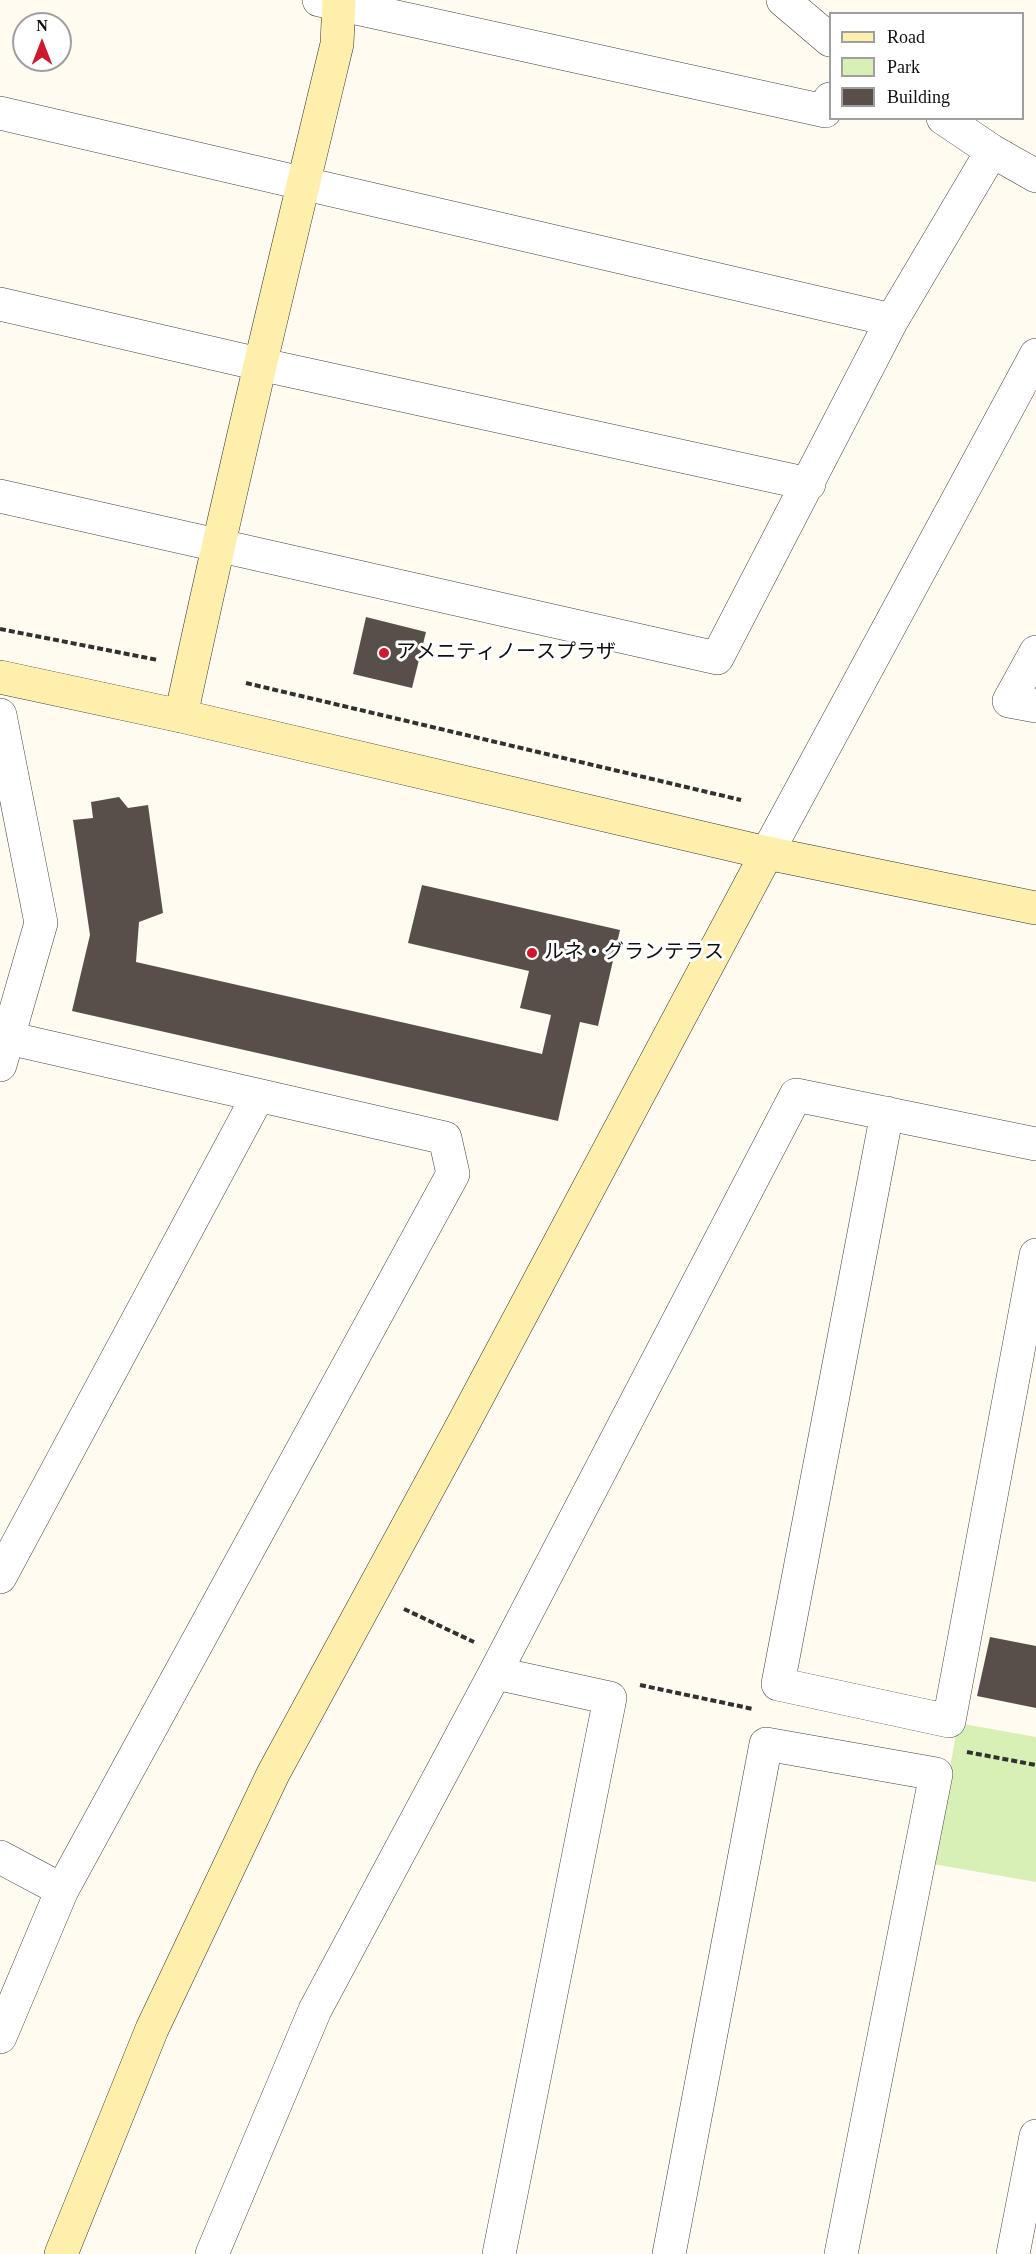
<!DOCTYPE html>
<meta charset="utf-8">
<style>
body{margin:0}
#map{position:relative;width:1036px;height:2254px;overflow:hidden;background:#fffbf1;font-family:"Times New Roman",serif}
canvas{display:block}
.legend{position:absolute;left:829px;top:12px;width:195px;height:108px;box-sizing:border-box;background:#fff;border:2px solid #9f9f9f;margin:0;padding:8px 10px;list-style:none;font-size:18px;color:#0f0f0f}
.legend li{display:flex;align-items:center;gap:12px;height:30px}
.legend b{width:30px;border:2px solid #9f9f9f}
.north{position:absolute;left:12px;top:12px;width:60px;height:60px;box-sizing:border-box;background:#fff;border:2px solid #9f9f9f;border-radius:50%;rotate:0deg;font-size:16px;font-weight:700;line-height:24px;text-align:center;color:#0f0f0f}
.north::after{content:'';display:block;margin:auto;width:21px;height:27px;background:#d0172f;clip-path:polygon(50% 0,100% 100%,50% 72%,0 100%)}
</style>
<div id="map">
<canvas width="1036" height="2254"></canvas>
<ul class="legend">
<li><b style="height:8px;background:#ffefac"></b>Road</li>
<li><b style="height:16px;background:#d8efb6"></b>Park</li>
<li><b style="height:16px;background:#594f4a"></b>Building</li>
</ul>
<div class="north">N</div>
</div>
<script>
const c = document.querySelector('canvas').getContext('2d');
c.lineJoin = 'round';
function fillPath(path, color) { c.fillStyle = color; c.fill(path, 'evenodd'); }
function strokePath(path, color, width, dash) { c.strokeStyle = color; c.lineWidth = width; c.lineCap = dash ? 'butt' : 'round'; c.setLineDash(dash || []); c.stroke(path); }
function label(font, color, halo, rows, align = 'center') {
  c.font = font + ' "Times New Roman","Noto Sans JP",serif'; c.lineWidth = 6; c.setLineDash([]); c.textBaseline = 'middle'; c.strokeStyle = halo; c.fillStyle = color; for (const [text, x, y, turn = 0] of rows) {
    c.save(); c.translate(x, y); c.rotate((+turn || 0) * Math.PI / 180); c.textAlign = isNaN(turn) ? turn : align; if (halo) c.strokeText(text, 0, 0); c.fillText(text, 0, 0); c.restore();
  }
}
const green = new Path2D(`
 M958,1723L1036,1737V1882L933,1864Z`);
const building = new Path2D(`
 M366,617L426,632L412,688L353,674Z
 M119,797L128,808L148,805L163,913L139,922L136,962L542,1054L551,1015L520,1008L529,971L408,943L422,885L620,930L598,1026L580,1022L558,1121L72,1011L90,935L73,820L93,818L91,802Z
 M990,1637L1036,1646V1708L977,1696Z`);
const path = new Path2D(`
 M0,629L158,660
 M246,683L741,800
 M404,1609L474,1642
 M640,1685L753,1709
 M967,1752L1036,1765`);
const street = new Path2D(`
 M319,0L825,111L830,99
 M783,0L830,40
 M0,113L892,320
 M943,118L992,151L1036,176
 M0,304L259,364L809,484
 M0,496L717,658L892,320L992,151
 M1036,652L1009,701L1036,706
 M0,715L41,923L0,1065
 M767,853L1036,355
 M0,1036L445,1138L453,1174L62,1890
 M887,1113L778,1684L949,1721L1036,1255
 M0,1577L258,1096
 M495,1673L610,1698L499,2254
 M0,1857L62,1890L0,2037
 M212,2254L315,2010L495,1673L796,1095L1036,1144
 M669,2254L766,1744L936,1774L841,2254
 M1013,2254L1036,2136`);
const secondary = new Path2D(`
 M0,677L181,716L767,853L1036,908
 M181,716C229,491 283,268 337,44L339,0
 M61,2254L152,2029L273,1774L462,1426L767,853`);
const markers = [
 [384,653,6,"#d0172f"],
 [532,953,6,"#d0172f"]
];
const poiNames = [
 ["アメニティノースプラザ",396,653],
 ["ルネ・グランテラス",544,953]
];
fillPath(green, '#d8efb6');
fillPath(building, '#594f4a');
strokePath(street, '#424242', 34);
strokePath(secondary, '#313131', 34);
strokePath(path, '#313131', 4, [6, 3]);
strokePath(street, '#fff', 33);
strokePath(secondary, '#ffefac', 33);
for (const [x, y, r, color] of markers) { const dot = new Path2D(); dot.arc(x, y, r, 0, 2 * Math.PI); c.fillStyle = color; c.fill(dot); strokePath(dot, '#fff', 2); }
label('20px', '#0f0f0f', '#fff', poiNames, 'left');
</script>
